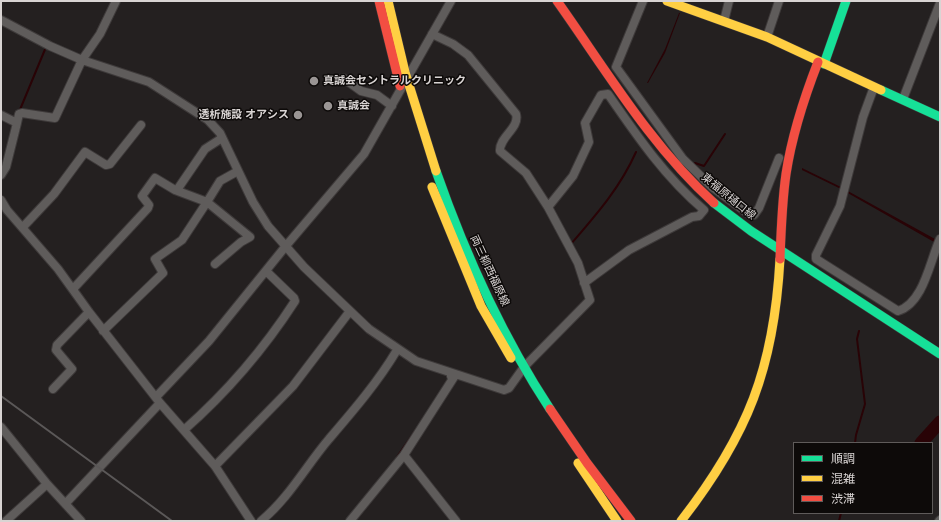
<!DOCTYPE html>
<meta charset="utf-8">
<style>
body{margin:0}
#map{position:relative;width:941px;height:522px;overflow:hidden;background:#242020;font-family:"Titillium Web","Noto Sans JP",sans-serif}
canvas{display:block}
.frame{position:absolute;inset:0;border:2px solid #d9d4d3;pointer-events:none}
.legend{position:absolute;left:793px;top:442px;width:140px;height:72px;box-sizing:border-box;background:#0d0a09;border:1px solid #5f5b5a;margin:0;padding:5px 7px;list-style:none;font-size:12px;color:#d9d4d3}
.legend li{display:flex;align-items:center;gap:8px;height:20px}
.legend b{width:20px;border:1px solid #5f5b5a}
</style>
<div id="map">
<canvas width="941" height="522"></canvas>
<div class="frame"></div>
<ul class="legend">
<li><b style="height:5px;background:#16e098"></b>順調</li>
<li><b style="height:5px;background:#ffcf43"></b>混雑</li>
<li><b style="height:5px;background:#f24e42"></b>渋滞</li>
</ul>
</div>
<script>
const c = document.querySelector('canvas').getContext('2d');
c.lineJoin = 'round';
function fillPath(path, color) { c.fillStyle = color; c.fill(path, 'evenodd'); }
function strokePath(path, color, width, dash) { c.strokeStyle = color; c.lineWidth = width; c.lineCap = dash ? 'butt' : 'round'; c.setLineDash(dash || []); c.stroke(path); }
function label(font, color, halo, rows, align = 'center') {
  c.font = font + ' "Titillium Web","Noto Sans JP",sans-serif'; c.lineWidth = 3; c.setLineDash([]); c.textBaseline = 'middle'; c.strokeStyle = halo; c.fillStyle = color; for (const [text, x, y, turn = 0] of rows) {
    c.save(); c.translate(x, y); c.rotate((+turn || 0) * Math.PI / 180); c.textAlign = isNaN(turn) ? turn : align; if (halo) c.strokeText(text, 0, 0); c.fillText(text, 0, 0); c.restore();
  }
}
const water = new Path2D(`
 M679,13H680L665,53L648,83H647L665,49Z
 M802,168L843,188V190L802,170Z
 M846,190L935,239L936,241L934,242L846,192Z`);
const stream = new Path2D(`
 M19,112L46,47
 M695,163L704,166L725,134
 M571,244C596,215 620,188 636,152
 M855,443L856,435L865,404L857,339L859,331
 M397,457L417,428
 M839,521L841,513`);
const river = new Path2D(`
 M921,443L940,422`);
const street = new Path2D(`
 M643,1L616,67L683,159L712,187L750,215H754L759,208L779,158
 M1,20L50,46L82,60L149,82L208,120L220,133L253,202L268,226L304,267L369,329L416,361L504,390L509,388L524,367L590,300L578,263L548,207L526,173L500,151C499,137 520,128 516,114L468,55L453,44L432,34
 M724,21L729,1
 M767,37L779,1
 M343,78L361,91L377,95L392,106
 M874,87L863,117L840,206L816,255V259L898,311C924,303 930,260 940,239
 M903,99L940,3
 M1,115L17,123L6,167L1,175
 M17,123L19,114L22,113L55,118L82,60L100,34L116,1
 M177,190L205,149L222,138
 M1,200L7,210L58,269L89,312L160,403L215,466L251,521
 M548,207L573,176L589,142L585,123L601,95L608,94C637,136 665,177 704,210L699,216L692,217L629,250L584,283
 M23,227L54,194L85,152L106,165L110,164L141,125
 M215,264L241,242L250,237L207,202L220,181L238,171
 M73,289L148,208L149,205L142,196L155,178L175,190L207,202L182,240L155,259L163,273L103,331
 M53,389L72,369L56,350L57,345L89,312
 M156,397L209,341L285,247L364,154L451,1
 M1,427L47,484L81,521
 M184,430C226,393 264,349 295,301L294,298L266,271
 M404,455L456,521
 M215,466L293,386L350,311
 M66,503L160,403
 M6,521L47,484
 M261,521C289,498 306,466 329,439C353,411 378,382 397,350
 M350,521L404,455L454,377L451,376L452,373
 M939,521L940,520`);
const fast = new Path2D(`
 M824,64L846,1
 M881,90L940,117
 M436,171C465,254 502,336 550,409
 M714,203L751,231L940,354`);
const slow = new Path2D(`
 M388,1L405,72L436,171
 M667,1L767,37L881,90
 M432,187L481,306L511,358
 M578,463L617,521
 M681,521C748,435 774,368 780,259`);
const jam = new Path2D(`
 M379,1L400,86
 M557,1C606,70 651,146 714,203
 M780,259C781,231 782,202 786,174C792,135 804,98 818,62
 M550,409L587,463L631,521`);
const rail = new Path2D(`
 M1,396L172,521`);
const markers = [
 [314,81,5,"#9a9594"],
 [328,106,5,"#9a9594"],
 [298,115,5,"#9a9594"]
];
const poiNames = [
 ["真誠会セントラルクリニック",323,81],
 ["真誠会",337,106],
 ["透析施設 オアシス",289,115,"right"]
];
const streetNames = [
 ["東福原樋口線",728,197,39],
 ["両三柳西福原線",489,271,65]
];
fillPath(water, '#290306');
strokePath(stream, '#290306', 2);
strokePath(river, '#290306', 13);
strokePath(street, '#3e3a3a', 10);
strokePath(fast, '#3e3a3a', 10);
strokePath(slow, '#3e3a3a', 10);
strokePath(jam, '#3e3a3a', 10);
strokePath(street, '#5f5c5b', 8);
strokePath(fast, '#16e098', 9);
strokePath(slow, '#ffcf43', 9);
strokePath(jam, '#f24e42', 9);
strokePath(rail, '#5b5858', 2);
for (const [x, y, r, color] of markers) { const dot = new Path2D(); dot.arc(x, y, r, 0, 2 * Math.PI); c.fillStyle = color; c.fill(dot); strokePath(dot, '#0d0a09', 1.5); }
label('bold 11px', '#d9d4d3', '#0d0a09', poiNames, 'left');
label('11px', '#d9d4d3', '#0d0a09', streetNames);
</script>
